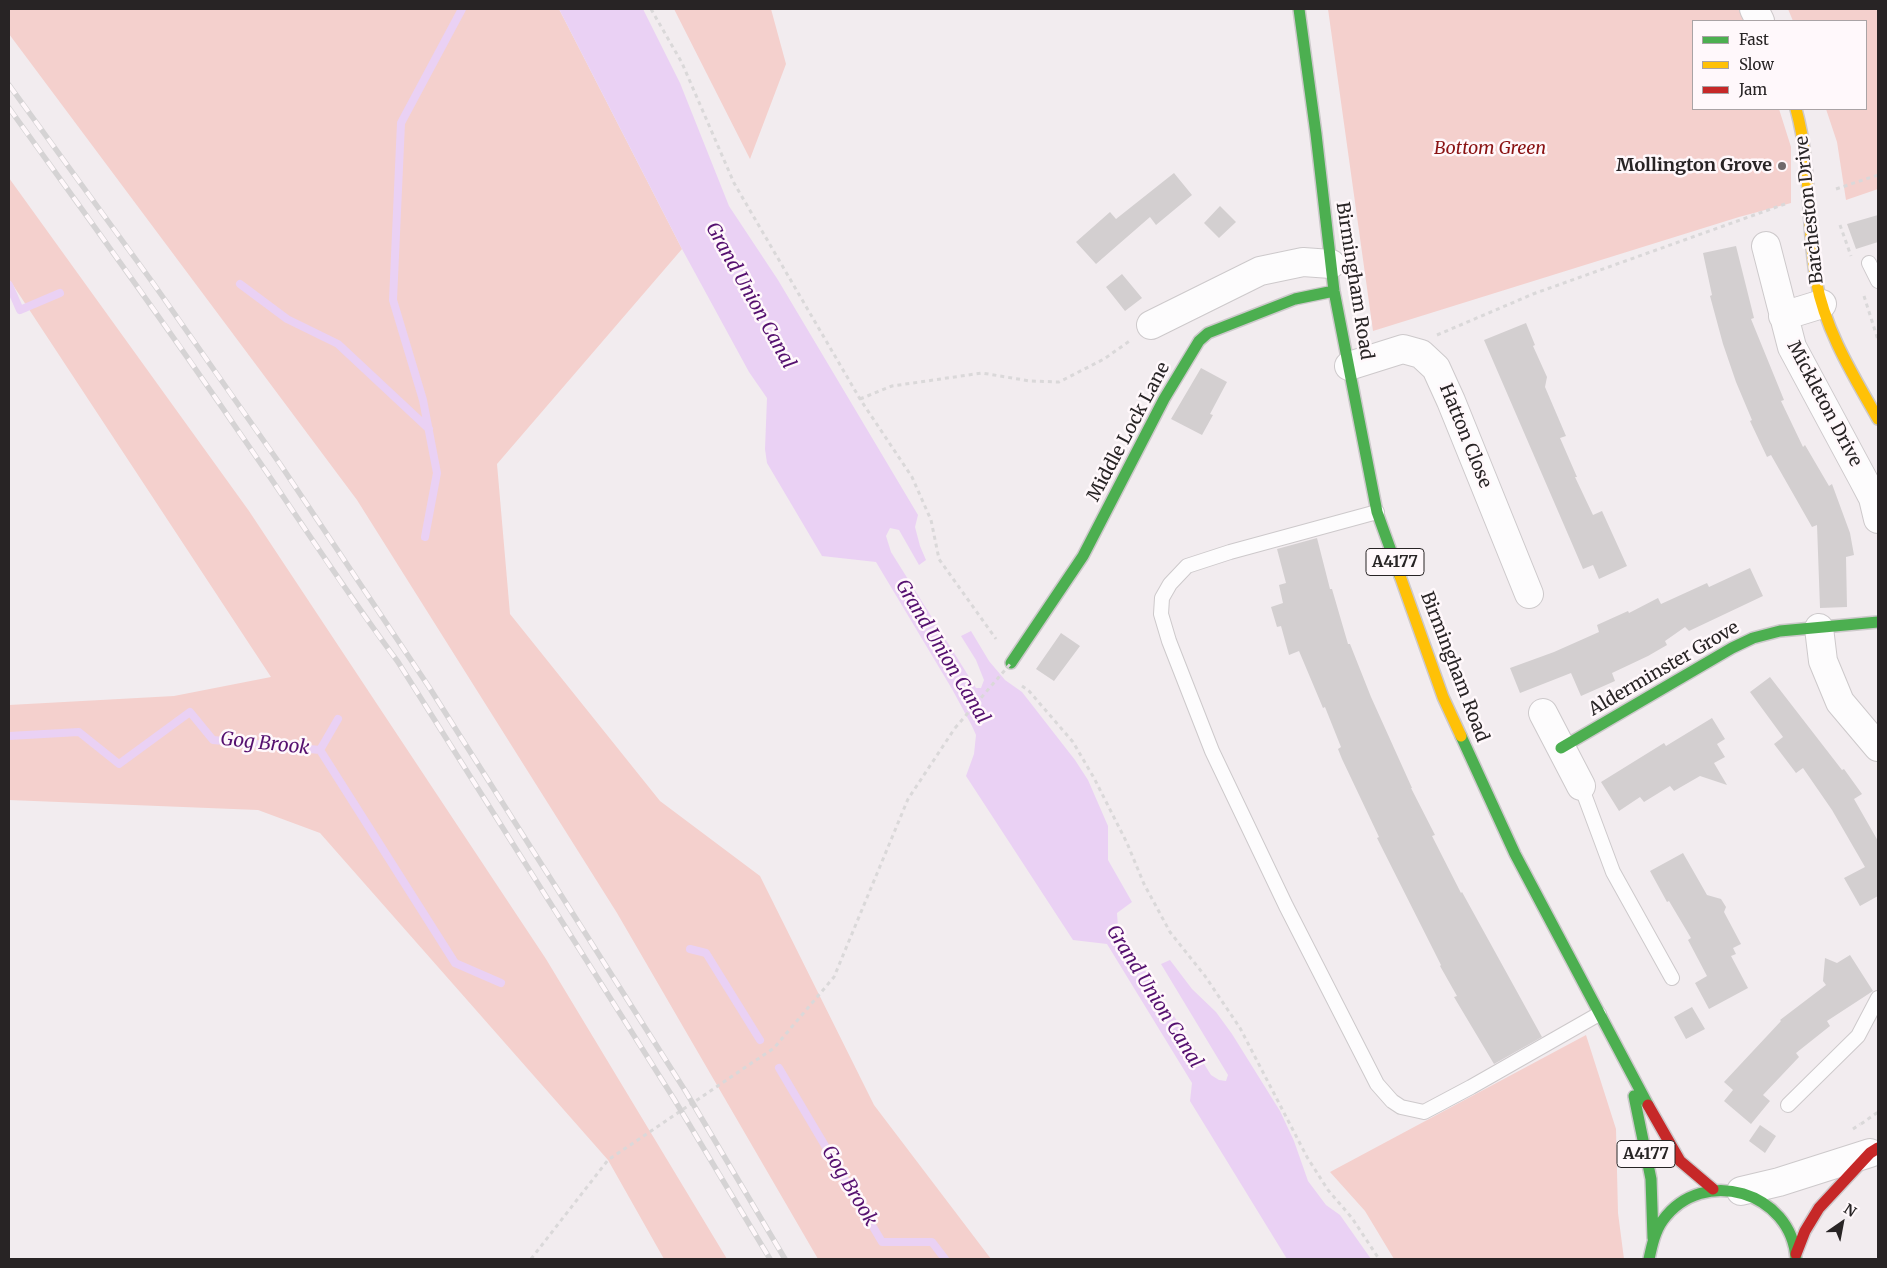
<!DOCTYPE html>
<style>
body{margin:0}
#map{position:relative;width:1887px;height:1268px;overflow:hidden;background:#f2ecef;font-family:Merriweather,serif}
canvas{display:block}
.frame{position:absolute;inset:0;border:10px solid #282425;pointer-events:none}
.legend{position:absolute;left:1692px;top:20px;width:175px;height:90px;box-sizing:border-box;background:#fff8fb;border:1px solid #a9a3a5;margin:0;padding:6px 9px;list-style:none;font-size:15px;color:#282425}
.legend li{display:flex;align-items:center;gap:10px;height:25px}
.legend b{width:25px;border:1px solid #a9a3a5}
.north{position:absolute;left:1817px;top:1198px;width:50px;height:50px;-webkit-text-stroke:4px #fff8fb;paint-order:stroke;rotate:33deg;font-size:14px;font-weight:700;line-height:20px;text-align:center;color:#282425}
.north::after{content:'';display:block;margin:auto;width:18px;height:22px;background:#282425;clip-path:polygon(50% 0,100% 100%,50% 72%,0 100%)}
</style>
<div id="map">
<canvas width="1887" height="1268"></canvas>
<div class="frame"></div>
<ul class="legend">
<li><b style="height:6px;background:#4caf50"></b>Fast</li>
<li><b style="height:6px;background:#ffc107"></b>Slow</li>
<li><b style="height:6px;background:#c62828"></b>Jam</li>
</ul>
<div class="north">N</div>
</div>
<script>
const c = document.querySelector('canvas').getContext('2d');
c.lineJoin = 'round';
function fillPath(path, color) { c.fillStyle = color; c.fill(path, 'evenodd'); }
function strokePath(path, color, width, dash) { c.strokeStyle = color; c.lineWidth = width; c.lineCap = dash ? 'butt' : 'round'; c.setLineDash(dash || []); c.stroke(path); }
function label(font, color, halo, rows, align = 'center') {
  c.font = font + ' Merriweather,serif'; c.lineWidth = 5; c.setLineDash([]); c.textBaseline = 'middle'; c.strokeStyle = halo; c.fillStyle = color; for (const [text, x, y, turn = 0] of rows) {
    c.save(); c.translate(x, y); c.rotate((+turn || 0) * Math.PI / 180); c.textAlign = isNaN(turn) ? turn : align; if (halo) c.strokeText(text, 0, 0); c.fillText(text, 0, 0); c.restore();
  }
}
const green = new Path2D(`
 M9,9H559L682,249L497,464L510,614L660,801L760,876L874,1105L991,1259H818L617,913L357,500L9,34Z
 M674,9H771L786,64L750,159Z
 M1328,9H1738L1746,21H1693V109H1779L1791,147V203L1739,217L1373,331Z
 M1788,9H1878V189L1846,200L1837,142L1826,109H1866V21H1793Z
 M9,178L249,511L546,959L727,1259H664L608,1160L320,833L258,810L9,800V705L174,696L271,677L9,279Z
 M1586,1035L1616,1129L1618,1213L1624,1259H1394L1365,1211L1330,1172Z`);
const water = new Path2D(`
 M559,9H643L680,83L729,206L778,280L918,515L915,527L920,546L926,560L919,565L899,530L890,528L886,536L891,552L976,688H981L984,680L976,660L961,636L971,631L989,661L1005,680L1022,692L1075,760L1088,780L1108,826V860L1132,902L1117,913L1118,927L1211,1075L1219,1080L1226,1081L1228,1075L1161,964L1170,960L1192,989L1216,1012L1232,1034L1280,1111L1294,1141L1308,1181L1326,1205L1340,1215L1371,1259H1287L1190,1101L1192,1083L1107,944L1073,940L966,776L974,754L976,735L972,726L952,689L876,562L822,556L767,463L765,449L767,398L749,372L682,249Z`);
const stream = new Path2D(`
 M240,284L287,319L338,344L429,429
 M9,285L20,310L60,293
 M425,537L437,473L423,400L393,300L401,123L462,9
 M9,736L79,732L119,764L190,712L213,740L320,750L455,963L501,983
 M320,750L338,719
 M690,949L706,953L760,1040
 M779,1068L882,1242H932L945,1259`);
const building = new Path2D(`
 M1174,173L1192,195L1156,225L1150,217L1096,264L1076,242L1110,212L1116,219Z
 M1220,206L1236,222L1219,238L1204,223Z
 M1878,215V242L1856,249L1847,224Z
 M1736,246L1754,318L1751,319L1784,400L1781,401L1803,447L1805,445L1829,486L1832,484L1850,533L1854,555L1846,557L1847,607L1820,608L1817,525L1812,527L1771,455L1767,457L1750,421L1752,420L1736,382L1723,344L1710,296L1712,295L1703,253Z
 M1122,274L1142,298L1125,311L1106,287Z
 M1526,323L1535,345L1533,346L1547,377L1545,387L1566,436L1560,438L1577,477H1575L1593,515L1602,511L1627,566L1599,579L1593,565L1583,569L1484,340Z
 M1201,368L1227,382L1210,414L1213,415L1202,435L1171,419Z
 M1317,538L1330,589H1332L1348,644H1350L1371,697L1412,788H1411L1435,835L1432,836L1461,893L1462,892L1542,1037L1494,1064L1454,997L1457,996L1440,966L1441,965L1377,838L1379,837L1342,759L1338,749L1341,747L1325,707L1323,708L1299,651L1289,655L1281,626L1277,627L1271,607L1283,603L1279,585L1286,583L1277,549Z
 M1750,568L1763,596L1689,631L1685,627L1665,641L1667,645L1648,656L1612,673L1615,681L1581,696L1571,673L1520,693L1510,668L1554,652L1599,632L1597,625L1628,611L1629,613L1658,598L1661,604L1707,583L1709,587Z
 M1061,633L1080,646L1054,681L1036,669Z
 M1770,677L1842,770L1844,769L1862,794L1854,799L1878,841V896L1860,906L1844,878L1865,867L1832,810L1803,768L1796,773L1774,744L1783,737L1750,692Z
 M1712,718L1725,739L1717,744L1725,757L1714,763L1727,785L1700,776L1674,791L1670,786L1644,802L1640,797L1619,811L1601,782L1664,743L1666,746Z
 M1683,853L1707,895L1721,899L1726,907L1724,912L1741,944L1733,948L1736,954L1731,956L1748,988L1709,1009L1695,983L1707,976L1688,940L1691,938L1669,901L1667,902L1650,871Z
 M1850,955L1873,991L1827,1021L1830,1026L1796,1053L1799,1057L1763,1095L1770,1101L1751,1124L1724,1101L1733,1090L1724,1082L1781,1021L1780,1020L1826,985L1823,981L1825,958L1837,963Z
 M1692,1007L1705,1029L1686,1039L1674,1017Z
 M1760,1125L1776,1136L1765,1153L1749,1141Z`);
const path = new Path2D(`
 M651,9L682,63L734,183L860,399L912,477L931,520L939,559L996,639
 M1836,189L1878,175
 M1840,225L1851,256
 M1864,296L1878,340
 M1437,335L1533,294L1785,204
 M860,399L892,386L982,373L1030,381L1059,382L1104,359L1131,340
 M1022,686L1029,691L1073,742L1094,778L1127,843L1144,884L1170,932L1205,976L1240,1028L1307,1157L1328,1190L1352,1218L1379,1259
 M1861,1124L1878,1112
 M1853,1129L1860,1124
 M531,1259L608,1160L774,1048L834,977L908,799L955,728`);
const lane = new Path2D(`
 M1869,263L1878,281
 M1377,512L1230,552L1187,566L1170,584L1162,598L1161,614L1169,641L1212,751L1286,906L1377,1084L1392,1101L1401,1107L1424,1112L1471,1087L1599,1014
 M1581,786L1613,872L1672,978
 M1788,1105L1858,1036L1878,998`);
const street = new Path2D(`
 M1754,9L1760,21
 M1766,246L1792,347L1863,479L1873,498L1878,519
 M1783,316L1822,304
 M1151,325L1260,271L1303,262L1331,264
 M1349,366L1403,349L1421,354L1436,368L1451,401L1529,594
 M1819,628L1823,661L1840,702L1878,747
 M1543,713L1581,786
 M1741,1191L1779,1182L1870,1153`);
const fast = new Path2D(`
 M1299,9L1316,134L1334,291L1377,512L1400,576
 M1011,663L1083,556L1164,399L1199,341L1208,333L1295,299L1334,291
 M1461,736L1515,854L1648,1105
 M1561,748L1732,648L1753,638L1780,631L1878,622
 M1634,1096L1651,1179L1653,1238
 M1649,1259C1652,1245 1655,1231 1663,1220C1703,1165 1792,1192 1796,1259`);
const slow = new Path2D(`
 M1796,109C1812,167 1806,222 1816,280C1825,330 1853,375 1878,419
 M1400,576L1443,697L1461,736`);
const jam = new Path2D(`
 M1648,1105L1680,1161L1713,1189
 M1796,1254L1805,1231L1819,1208L1870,1153L1878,1148`);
const rail = new Path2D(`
 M9,85L153,283L280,464L429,687L686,1092L785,1259
 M9,108C86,215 164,322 239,432C292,508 342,587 398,662L674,1099L770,1259`);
const pathBridge = new Path2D(`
 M955,728L1011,663`);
const markers = [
 [1782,166,5,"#6f6a6c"]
];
const shields = [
 [1395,562,58],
 [1646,1154,58]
];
const shieldNames = [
 ["A4177",1395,562],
 ["A4177",1646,1154]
];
const parkNames = [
 ["Bottom Green",1490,149]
];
const poiNames = [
 ["Mollington Grove",1772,166]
];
const streetNames = [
 ["Barcheston Drive",1810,210,-96],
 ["Birmingham Road",1354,281,81],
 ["Mickleton Drive",1824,404,62],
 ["Middle Lock Lane",1129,432,-62],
 ["Hatton Close",1465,436,68],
 ["Birmingham Road",1454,667,69],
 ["Alderminster Grove",1664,669,-30]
];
const waterNames = [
 ["Grand Union Canal",750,296,61],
 ["Grand Union Canal",942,652,59],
 ["Gog Brook",265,744,6],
 ["Grand Union Canal",1154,997,58],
 ["Gog Brook",849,1186,59]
];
fillPath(green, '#f4d0cd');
fillPath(water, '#ead1f4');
strokePath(stream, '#ead1f4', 8);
fillPath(building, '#d3cfd0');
strokePath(lane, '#cdc9cb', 16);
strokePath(street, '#cdc9cb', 30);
strokePath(fast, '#cdc9cb', 14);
strokePath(slow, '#cdc9cb', 14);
strokePath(jam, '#cdc9cb', 14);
strokePath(path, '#dad8d9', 3, [4, 4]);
strokePath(lane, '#fdfcfd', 14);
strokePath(street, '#fdfcfd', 28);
strokePath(fast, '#4caf50', 11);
strokePath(slow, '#ffc107', 11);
strokePath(jam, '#c62828', 11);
strokePath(rail, '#d5d3d4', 5.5);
strokePath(rail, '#fff8fb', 4, [11]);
strokePath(pathBridge, '#dad8d9', 3, [4, 4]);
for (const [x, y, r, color] of markers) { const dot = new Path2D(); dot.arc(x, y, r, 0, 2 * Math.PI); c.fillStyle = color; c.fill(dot); strokePath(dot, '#fff8fb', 2); }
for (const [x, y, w] of shields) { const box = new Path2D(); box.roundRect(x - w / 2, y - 13.5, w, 27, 4); c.fillStyle = '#fff8fb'; c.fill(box); strokePath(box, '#282425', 1); }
label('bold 16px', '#282425', null, shieldNames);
label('italic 18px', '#8a1313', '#fff8fb', parkNames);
label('bold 18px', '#282425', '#fff8fb', poiNames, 'right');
label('18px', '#282425', '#fff8fb', streetNames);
label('italic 19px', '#55106f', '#fff8fb', waterNames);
</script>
